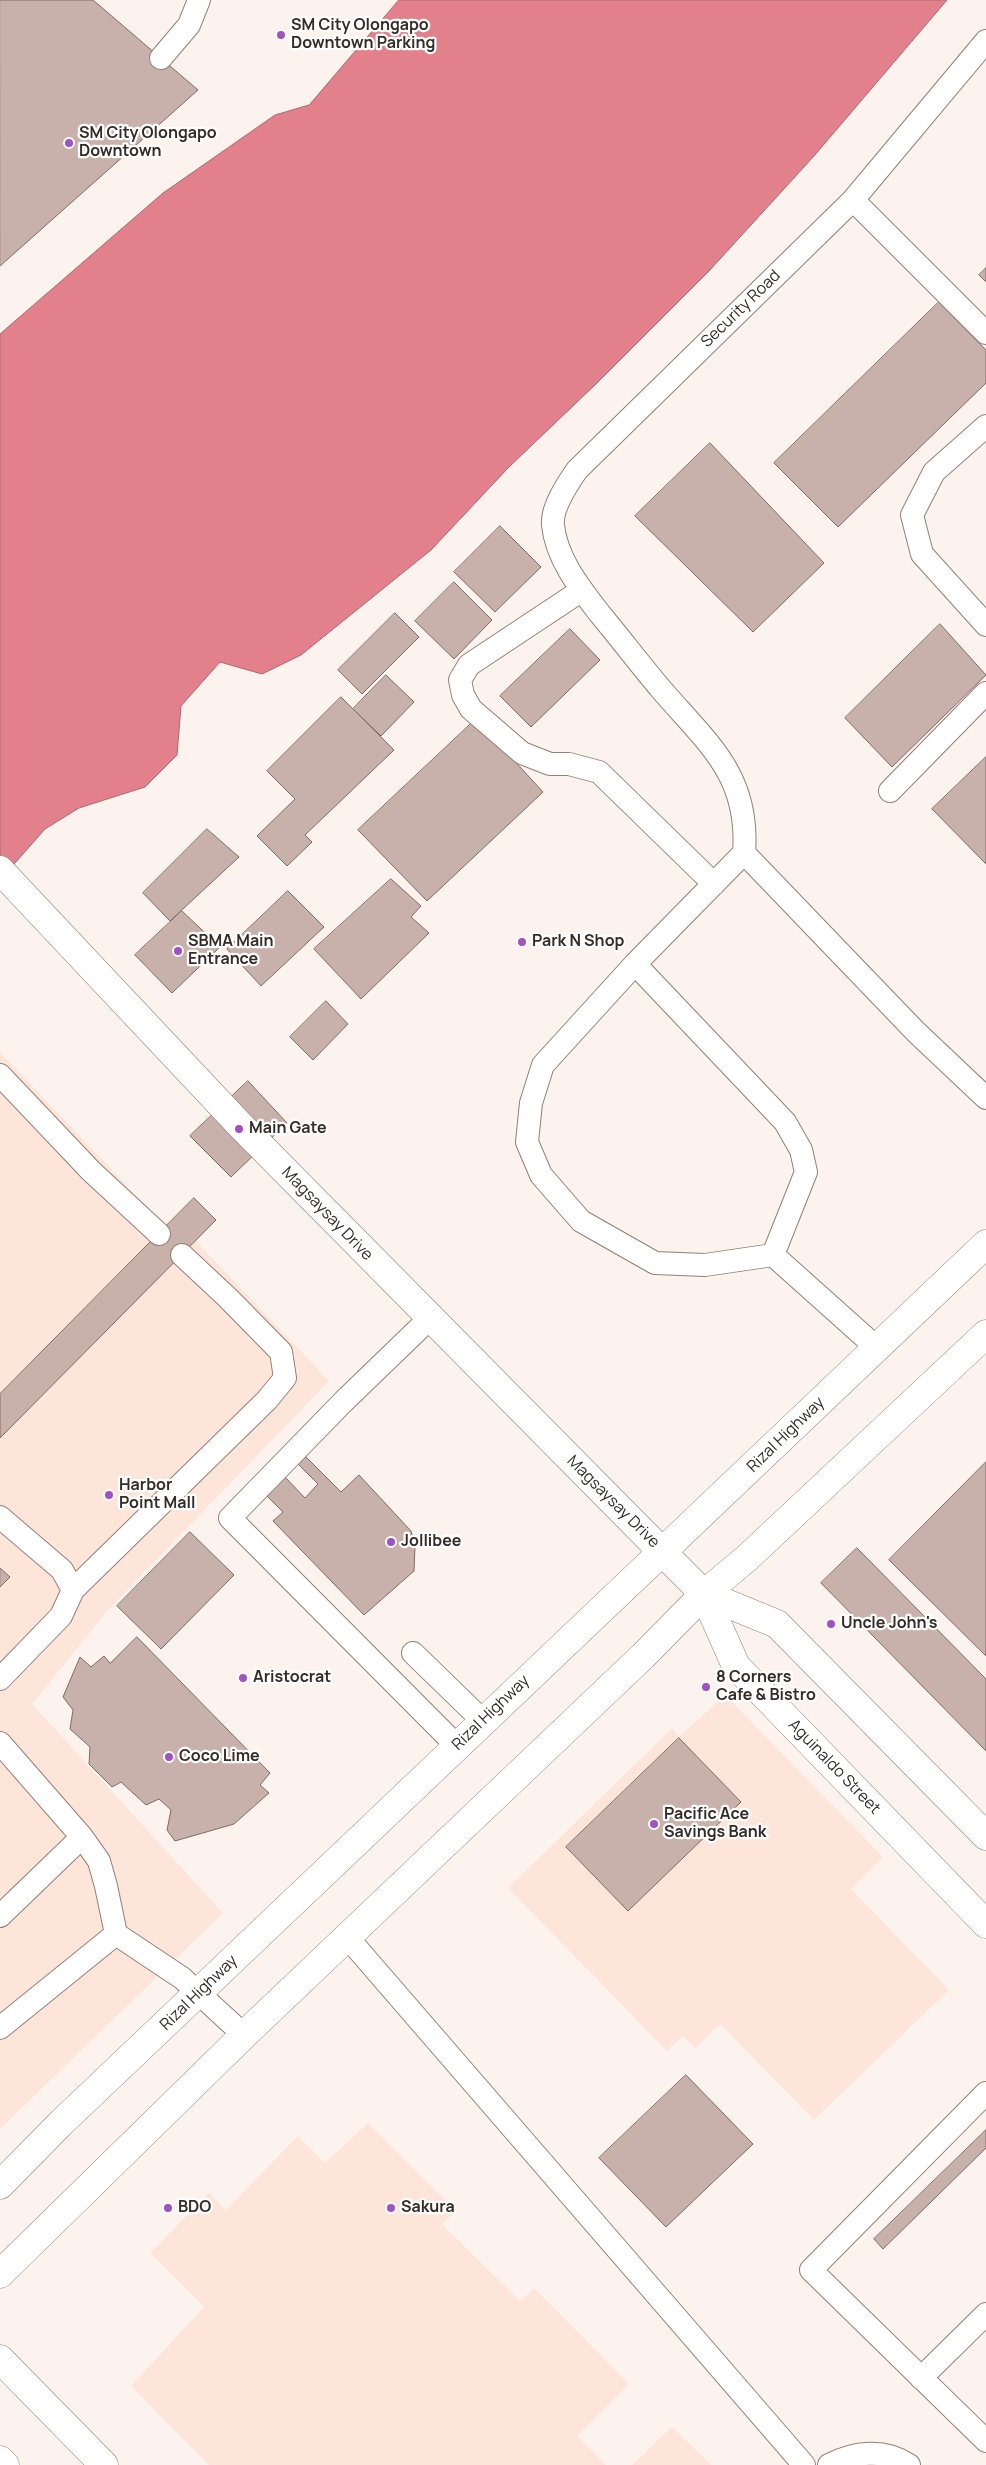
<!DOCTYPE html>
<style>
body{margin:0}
canvas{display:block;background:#fcf3ee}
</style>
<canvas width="986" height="2465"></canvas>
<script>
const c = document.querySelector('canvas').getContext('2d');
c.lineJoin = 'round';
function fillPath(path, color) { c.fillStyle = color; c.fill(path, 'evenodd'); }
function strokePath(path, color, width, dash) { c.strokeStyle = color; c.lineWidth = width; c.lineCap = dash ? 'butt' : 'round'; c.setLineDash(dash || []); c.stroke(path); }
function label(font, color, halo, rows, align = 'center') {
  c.font = font + ' Manrope,sans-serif'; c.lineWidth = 4.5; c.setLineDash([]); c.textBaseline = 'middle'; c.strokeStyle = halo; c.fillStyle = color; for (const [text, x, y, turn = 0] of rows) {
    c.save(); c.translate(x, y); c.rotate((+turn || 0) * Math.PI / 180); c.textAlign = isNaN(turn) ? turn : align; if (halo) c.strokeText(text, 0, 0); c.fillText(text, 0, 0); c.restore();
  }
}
const built = new Path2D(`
 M0,1052L166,1227L194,1198L216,1220L196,1241L329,1381L108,1610L32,1704L223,1913L0,2129Z
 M725,1695L883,1857L851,1889L949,1990L814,2120L720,2024L695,2048L683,2036L667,2051L508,1888L672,1728L679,1737Z
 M368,2123L456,2211L442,2224L520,2301L534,2288L629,2384L577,2436L606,2465H209L131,2386L204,2307L150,2253L209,2193L226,2210L298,2136L325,2163Z
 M672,2427L711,2465H632Z`);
const water = new Path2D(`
 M399,0H947L814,156L709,271L597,383L509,467L431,550L301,655L262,674L220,662L181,706L177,755L145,787L79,808L45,829L0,880V334L163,193L275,115L309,105Z`);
const building = new Path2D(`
 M0,0H93L198,90L0,266Z
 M986,268V282L979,275Z
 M939,302L986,350V383L838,527L774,463Z
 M710,443L824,563L753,632L635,516Z
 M500,526L541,567L495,612L454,572Z
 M454,582L492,620L454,659L415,621Z
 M395,613L419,637L362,694L338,670Z
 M940,624L986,675L892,767L845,718Z
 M570,629L600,660L531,727L500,696Z
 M386,675L414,702L381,736L353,709Z
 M341,697L394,750L305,835L312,842L287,866L257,836L295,799L267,771Z
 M476,719L543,792L427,901L358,830Z
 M986,757V864L932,809Z
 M207,829L239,857L170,921L143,893Z
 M391,879L421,906L411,917L429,933L361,999L314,949Z
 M288,891L324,927L261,986L227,949Z
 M182,911L220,947L172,993L135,955Z
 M326,1001L348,1024L313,1060L290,1037Z
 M248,1081L287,1123L231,1177L190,1136Z
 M194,1198L216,1220L0,1438V1394Z
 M303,1454L341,1492L359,1475L411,1531L415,1546L414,1571L364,1615L273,1521L283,1512L265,1494L283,1475L305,1498L318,1484L295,1461Z
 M986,1462V1656L889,1560Z
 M190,1532L234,1575L161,1649L117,1606Z
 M857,1548L986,1679V1751L821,1583Z
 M0,1568L10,1577L0,1587Z
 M137,1637L270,1773L260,1785L269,1793L234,1824L175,1841L167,1830L171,1810L159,1799L146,1805L121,1782L112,1787L89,1764L90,1747L70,1729L73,1710L63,1697L80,1657L91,1667L104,1656L110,1663Z
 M679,1738L741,1802L628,1911L566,1847Z
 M686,2075L753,2144L666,2227L599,2158Z
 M986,2130V2148L883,2249L874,2239Z`);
const lane = new Path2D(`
 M161,58L189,25L199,0
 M853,200L986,333
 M986,426L934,472L912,515L922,554L986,625
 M582,590L469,665L460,680L463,695L471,709L522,753L550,764H569L599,772L714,884
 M890,791L986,693
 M744,853L916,1032L986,1098
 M635,964L785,1122L801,1150L806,1172L773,1255
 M0,1075L91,1171L159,1234
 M430,1318L344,1401L230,1518L457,1746
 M877,1348L773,1255L705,1265L655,1263L581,1221L541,1175L527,1142L531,1103L543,1065L635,964L744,853C750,774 706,742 660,688C639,663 620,638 600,614C580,588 556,558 553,525C551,508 568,483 577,470L853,200L986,41
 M0,1517L62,1570L73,1590L61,1616L0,1679
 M73,1590L267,1400L285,1378L281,1352L228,1298L182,1255
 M413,1653L483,1721
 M0,1743L82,1837L99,1861L106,1886L116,1934L182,1978L244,2035
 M0,1916L82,1837
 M348,1938L804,2465
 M0,2028L116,1934
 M986,2093L811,2270L986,2441
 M921,2378L986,2314
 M829,2465C854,2452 884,2448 909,2465`);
const secondary = new Path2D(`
 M0,870L240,1125L704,1594L736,1666L986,1924
 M704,1594L777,1624L986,1836
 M0,2359L104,2465
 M0,2460L5,2465`);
const primary = new Path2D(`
 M0,2185L61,2123L986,1244
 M0,2274L244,2035L643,1656L704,1594L747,1558L986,1334`);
const markers = [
 [281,35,5,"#a051c2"],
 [69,143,5,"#a051c2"],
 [522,942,5,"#a051c2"],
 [178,951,5,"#a051c2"],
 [239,1129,5,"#a051c2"],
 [109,1495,5,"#a051c2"],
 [391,1542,5,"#a051c2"],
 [831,1624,5,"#a051c2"],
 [243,1678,5,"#a051c2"],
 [706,1687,5,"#a051c2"],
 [169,1757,5,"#a051c2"],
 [654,1824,5,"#a051c2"],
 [168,2208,5,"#a051c2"],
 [391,2208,5,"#a051c2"]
];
const poiNames = [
 ["SM City Olongapo",291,26],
 ["Downtown Parking",291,44],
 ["SM City Olongapo",79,134],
 ["Downtown",79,152],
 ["SBMA Main",188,942],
 ["Entrance",188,960],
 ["Park N Shop",532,942],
 ["Main Gate",249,1129],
 ["Harbor",119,1486],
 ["Point Mall",119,1504],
 ["Jollibee",401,1542],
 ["Uncle John's",841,1624],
 ["Aristocrat",253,1678],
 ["8 Corners",716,1678],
 ["Cafe & Bistro",716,1696],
 ["Coco Lime",179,1757],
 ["Pacific Ace",664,1815],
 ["Savings Bank",664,1833],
 ["BDO",178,2208],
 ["Sakura",401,2208]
];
const streetNames = [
 ["Security Road",741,309,-44],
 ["Magsaysay Drive",327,1214,46],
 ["Rizal Highway",786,1435,-44],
 ["Magsaysay Drive",613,1502,45],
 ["Rizal Highway",491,1713,-44],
 ["Aguinaldo Street",834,1767,46],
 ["Rizal Highway",199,1993,-44]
];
fillPath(built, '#fde6d9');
fillPath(water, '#e2818c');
strokePath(water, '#ae686e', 1);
fillPath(building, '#c8b1ab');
strokePath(building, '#806a65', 1);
strokePath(lane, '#938075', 24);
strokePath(secondary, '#938075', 29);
strokePath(primary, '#938075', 29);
strokePath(lane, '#fff', 22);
strokePath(secondary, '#fff', 28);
strokePath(primary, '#fff', 28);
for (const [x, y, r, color] of markers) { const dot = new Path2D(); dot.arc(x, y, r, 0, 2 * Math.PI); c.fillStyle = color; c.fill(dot); strokePath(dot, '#fff', 2); }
label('bold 16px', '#342c27', '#fff', poiNames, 'left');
label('16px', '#342c27', '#fff', streetNames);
</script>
